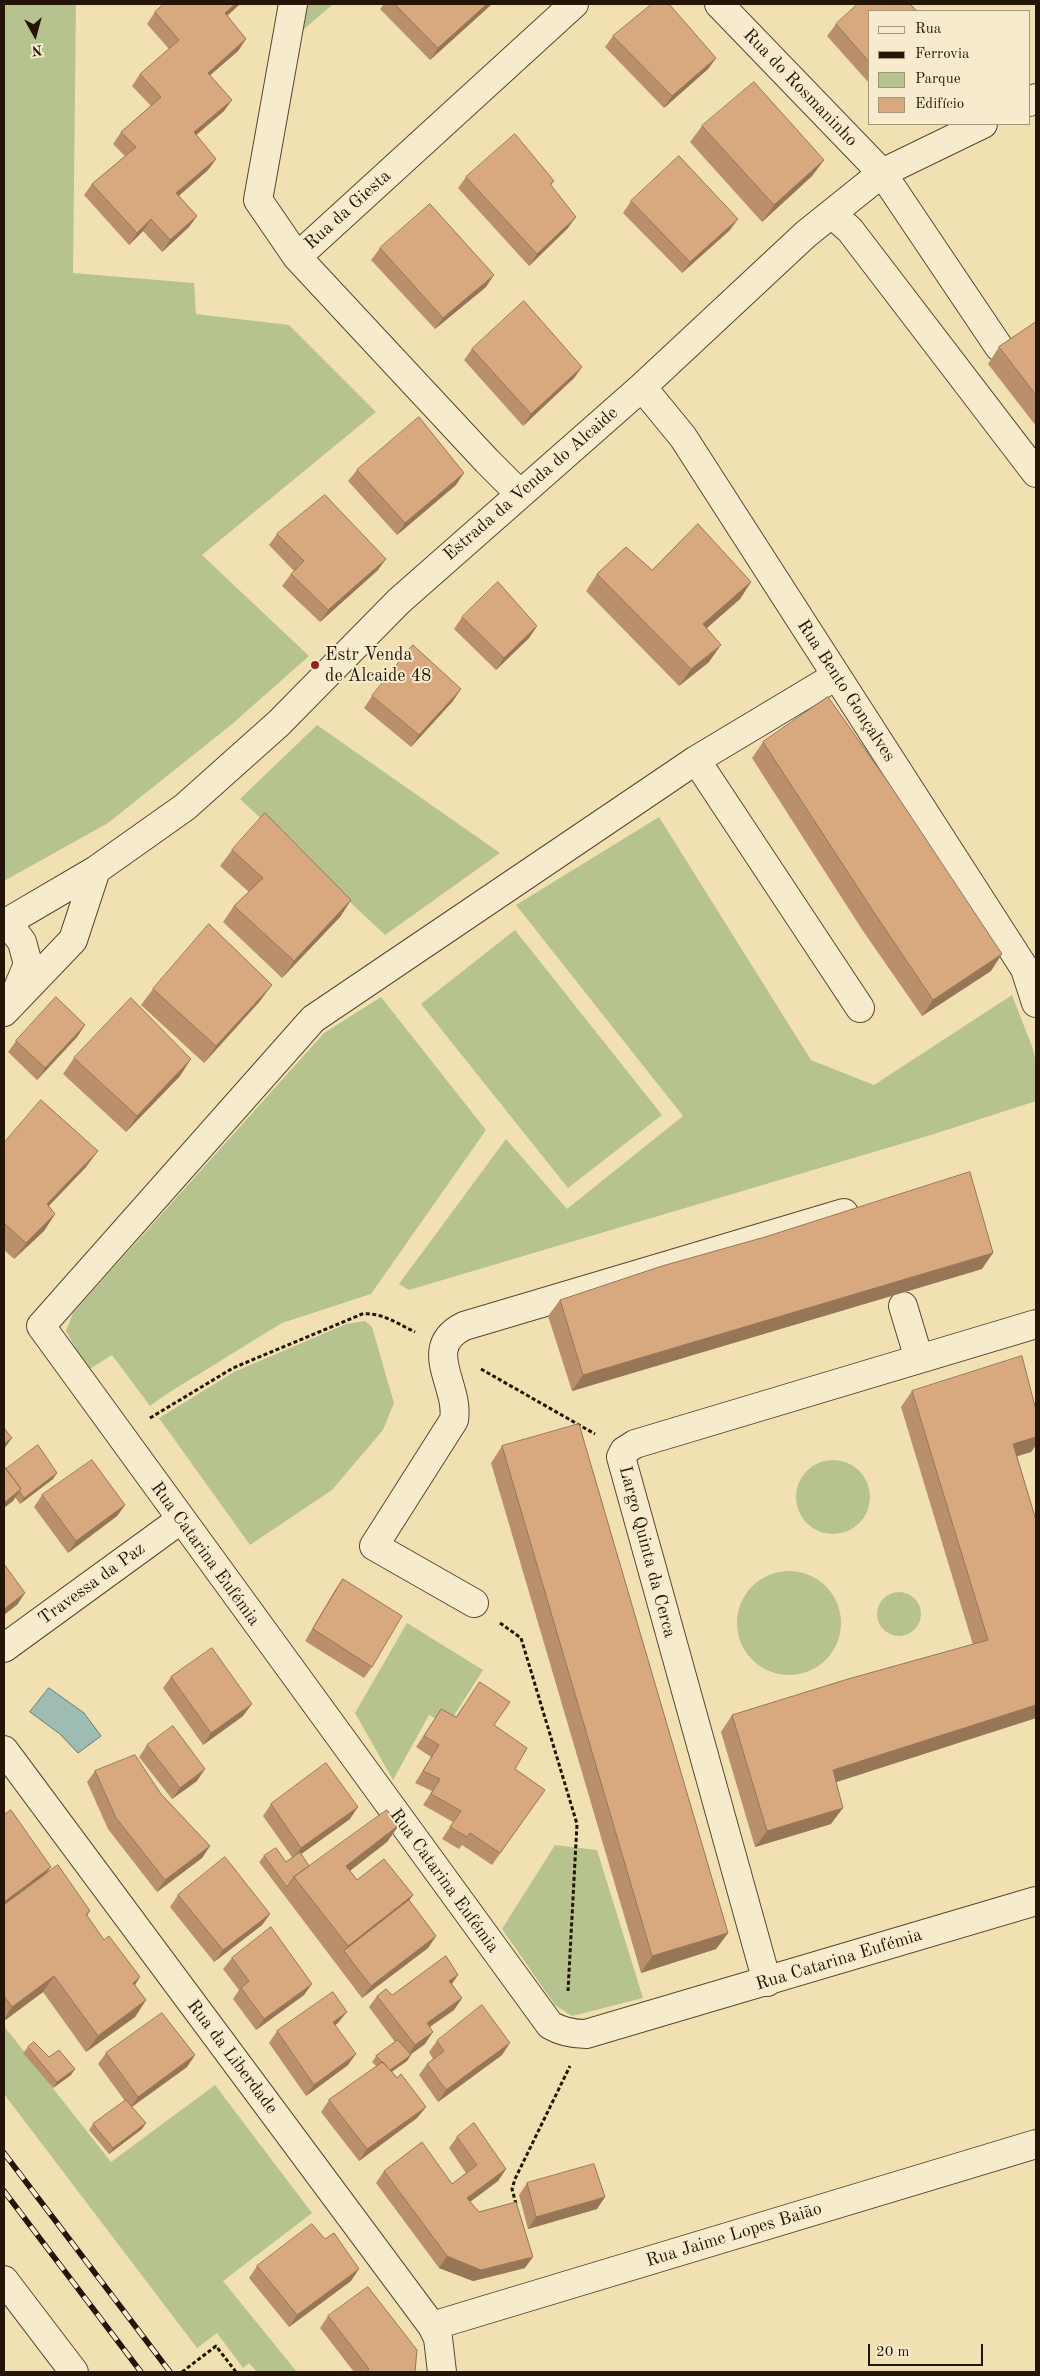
<!DOCTYPE html>
<meta charset="utf-8">
<style>
body{margin:0}
#map{position:relative;width:1040px;height:2376px;overflow:hidden;background:#f1e1b2;font-family:"Old Standard TT",serif}
canvas{display:block}
.frame{position:absolute;inset:0;border:5px solid #251408;pointer-events:none}
.legend{position:absolute;left:868px;top:10px;width:162px;height:115px;box-sizing:border-box;background:#f6eccd;border:1px solid #a2967e;margin:0;padding:6px 9px;list-style:none;font-size:15px;color:#251408}
.legend li{display:flex;align-items:center;gap:10px;height:25px}
.legend b{width:25px;border:1px solid #a2967e}
.north{position:absolute;left:10px;top:10px;width:50px;height:50px;-webkit-text-stroke:4px #f6eccd;paint-order:stroke;rotate:173deg;font-size:14px;font-weight:700;line-height:20px;text-align:center;color:#251408}
.north::after{content:'';display:block;margin:auto;width:18px;height:22px;background:#251408;clip-path:polygon(50% 0,100% 100%,50% 72%,0 100%)}
.scale{position:absolute;left:868px;top:2344px;width:115px;height:22px;box-sizing:border-box;border:2px solid #251408;border-top:0;padding-left:6px;font-size:15px;line-height:18px;white-space:nowrap;color:#251408;-webkit-text-stroke:4px #f6eccd;paint-order:stroke}
</style>
<div id="map">
<canvas width="1040" height="2376"></canvas>
<div class="frame"></div>
<ul class="legend">
<li><b style="height:6px;background:#f6eccd"></b>Rua</li>
<li><b style="height:6px;background:#251408"></b>Ferrovia</li>
<li><b style="height:14px;background:#b7c38f"></b>Parque</li>
<li><b style="height:14px;background:#d8a87e"></b>Edifício</li>
</ul>
<div class="north">N</div>
<div class="scale">20 m</div>
</div>
<script>
const c = document.querySelector('canvas').getContext('2d');
c.lineJoin = 'round';
function fillPath(path, color) { c.fillStyle = color; c.fill(path, 'evenodd'); }
function strokePath(path, color, width, dash) { c.strokeStyle = color; c.lineWidth = width; c.lineCap = dash ? 'butt' : 'round'; c.setLineDash(dash || []); c.stroke(path); }
function label(font, color, halo, rows, align = 'center') {
  c.font = font + ' "Old Standard TT",serif'; c.lineWidth = 4; c.setLineDash([]); c.textBaseline = 'middle'; c.strokeStyle = halo; c.fillStyle = color; for (const [text, x, y, turn = 0] of rows) {
    c.save(); c.translate(x, y); c.rotate((+turn || 0) * Math.PI / 180); c.textAlign = isNaN(turn) ? turn : align; if (halo) c.strokeText(text, 0, 0); c.fillText(text, 0, 0); c.restore();
  }
}
const green = new Path2D(`
 M4,4H76L73,273L194,283L196,314L289,325L376,412L202,555L309,656L231,725L108,823L4,881Z
 M275,4H333L302,31Z
 M317,725L500,853L385,935L240,799Z
 M659,817L811,1060L874,1085L1012,995L1033,1049L1036,1064V1101L931,1135L409,1290L399,1284L506,1139L567,1209L683,1116L516,905Z
 M515,930L662,1115L568,1188L421,1004Z
 M381,997L486,1130L371,1294L282,1323L165,1395L150,1406L112,1355L88,1370L66,1331L73,1313L324,1033Z
 M365,1321L372,1327L394,1403L383,1430L332,1490L250,1545L159,1418L234,1372L346,1324Z
 M796 1497a37 37 0 1 1 74 0a37 37 0 1 1-74 0Z
 M737 1623a52 52 0 1 1 104 0a52 52 0 1 1-104 0Z
 M877 1614a22 22 0 1 1 44 0a22 22 0 1 1-44 0Z
 M407,1623L483,1670L448,1725L429,1715L393,1780L355,1713Z
 M555,1845L597,1850L643,1998L572,2016L555,2005L502,1929Z
 M4,2026L111,2162L215,2085L312,2213L223,2281L297,2372H257L249,2363L243,2368L217,2333L197,2348L4,2094Z`);
const water = new Path2D(`
 M49,1688L84,1713L101,1736L78,1753L60,1734L30,1712Z`);
const path = new Path2D(`
 M481,1369L595,1434
 M150,1418L233,1368L362,1314C382,1312 398,1324 415,1332
 M500,1623L521,1638L577,1824L568,1991
 M516,2204L512,2189L515,2179L570,2066
 M182,2372L216,2346L236,2372`);
const minor = new Path2D(`
 M293,4L258,200L297,257L487,461L520,494
 M719,4L882,173L999,347
 M1029,102L1036,98
 M832,214L850,230L1036,473
 M297,257L574,4
 M642,387L683,437L1025,969L1036,1003
 M836,676L696,760L313,1019L41,1326L550,2025C562,2032 572,2034 586,2034L1036,1901
 M696,760L860,1008
 M7,922L22,942L28,964L15,995
 M4,924L96,870L185,807L279,723L399,601L642,387L806,234L882,173L983,124
 M4,1012L73,940L96,870
 M903,1306L919,1359
 M474,1603L374,1546L454,1420C460,1385 420,1348 464,1326L844,1213
 M4,1648L180,1520
 M4,1750L432,2326L438,2338L442,2372
 M767,1982L621,1457L624,1451L635,1444L1036,1324
 M4,2280L74,2372
 M432,2326L1036,2144`);
const rail = new Path2D(`
 M4,2153L170,2372
 M4,2191L141,2372`);
const wall = new Path2D(`
 M240,4L227,16L246,39L238,51L210,75L224,111L196,135L216,159L208,170L179,196L197,216L189,227L162,252L143,231L129,245L84,195L92,184L125,156L113,144L121,132L151,106L132,86L140,74L169,49L147,24L155,12Z
 M384,4H492L430,60L380,9Z
 M869,11V83L827,36L836,24Z
 M613,36L716,58L708,69L664,108L605,47Z
 M702,126L824,160L812,176L762,222L690,142Z
 M466,177L554,181L551,185L568,228L529,266L458,188Z
 M631,201L730,230L682,273L623,213Z
 M380,248L486,287L435,329L371,260Z
 M1036,322V426L988,364L999,347Z
 M472,349L582,367L574,378L523,426L464,360Z
 M357,470L456,485L397,535L348,481Z
 M277,534L378,570L320,622L282,586L291,574L294,571L269,545Z
 M652,570L751,582L740,599L707,628L709,662L679,686L586,591L597,574Z
 M462,617L537,626L529,638L496,670L454,629Z
 M372,696L453,701L411,747L364,708Z
 M763,742L991,971L922,1016L863,931L752,758Z
 M232,850L351,900L340,917L282,978L223,922L234,906L249,892L220,866Z
 M153,989L260,1001L204,1063L141,1005Z
 M85,1025L77,1037L37,1080L8,1052L16,1041Z
 M74,1058L180,1076L126,1132L63,1074Z
 M4,1143L86,1167L49,1206L55,1214L44,1231L14,1259L4,1250Z
 M982,1269L572,1391L548,1316L560,1300Z
 M912,1391L1036,1410V1445L1031,1452L1017,1456L1036,1520V1718L836,1782L831,1824L755,1847L721,1732L732,1715L973,1645L901,1407Z
 M502,1446L728,1933L716,1949L641,1973L491,1463Z
 M6,1469L53,1479L20,1504L15,1497L13,1501Z
 M42,1495L125,1505L117,1516L68,1553L34,1507Z
 M343,1579L372,1667L364,1678L305,1641L335,1590Z
 M171,1677L243,1716L203,1745L163,1688Z
 M441,1709L456,1717L494,1725L515,1769L545,1790L492,1865L462,1845L459,1849L442,1839L453,1822L423,1805L432,1791L415,1783L431,1757L416,1747Z
 M147,1745L197,1781L172,1799L139,1757Z
 M95,1771L161,1794L210,1846L202,1858L157,1892L108,1829L87,1782Z
 M271,1804L350,1819L301,1854L309,1866L399,1825L387,1842L350,1871L357,1880L413,1895L409,1900L436,1936L428,1948L362,1998L259,1862L264,1856L286,1862L292,1857L263,1816Z
 M4,1815L51,1867L46,1873L90,1911L87,1916L104,1940L140,1977L135,1985L146,2000L135,2017L86,2052L43,1992L4,2021Z
 M178,1895L270,1914L262,1925L214,1962L170,1907Z
 M232,1958L304,1995L256,2030L233,1999L239,1990L223,1969Z
 M458,1975L452,1984L462,1998L454,2010L430,2027L425,2044L411,2054L407,2061L392,2072L426,2107L417,2118L359,2161L321,2112L329,2100L377,2067L372,2062L376,2056L395,2042L369,2007L377,1996L392,1995Z
 M338,2023L335,2025L348,2065L306,2096L269,2043L277,2031Z
 M437,2041L502,2055L438,2102L419,2075L427,2064L433,2059L429,2052Z
 M28,2047L49,2057L71,2075L53,2088L23,2053Z
 M106,2053L195,2055L187,2067L132,2107L142,2129L109,2154L89,2130L93,2124L125,2101L98,2064Z
 M457,2137L506,2169L498,2181L470,2202L525,2268L473,2281L439,2268L376,2183L384,2171L452,2184L466,2173L449,2148Z
 M527,2183L597,2209L528,2229L519,2195Z
 M257,2266L351,2281L289,2327L249,2278Z
 M328,2316L415,2372H354L320,2328Z`);
const shadedWall = new Path2D(`
 M235,4H240L217,25L225,13Z
 M487,4H492L430,60L438,48Z
 M246,39L238,51L200,84L208,73Z
 M716,58L708,69L664,108L672,96Z
 M232,100L224,111L186,144L194,132Z
 M216,159L208,170L168,205L176,193Z
 M824,160L812,176L762,222L774,205Z
 M197,216L189,227L162,252L170,240Z
 M576,217L568,228L529,266L537,254Z
 M151,219L143,231L129,245L137,233Z
 M738,219L730,230L682,273L690,262Z
 M494,275L486,287L435,329L443,318Z
 M582,367L574,378L523,426L531,414Z
 M464,473L456,485L397,535L405,523Z
 M386,559L378,570L320,622L328,610Z
 M751,582L740,599L692,641L703,624Z
 M537,626L529,638L496,670L504,658Z
 M721,645L709,662L679,686L691,669Z
 M461,689L453,701L411,747L419,735Z
 M351,900L340,917L282,978L294,961Z
 M1002,954L991,971L922,1016L933,1000Z
 M272,985L260,1001L204,1063L216,1046Z
 M85,1025L77,1037L37,1080L45,1068Z
 M191,1059L180,1076L126,1132L137,1116Z
 M98,1151L86,1167L35,1220L47,1204Z
 M55,1214L44,1231L14,1259L26,1243Z
 M993,1253L982,1269L572,1391L583,1375Z
 M1036,1437V1445L1031,1452L1001,1461L1013,1444Z
 M12,1438L4,1449V1444Z
 M57,1473L53,1479L20,1504L24,1498Z
 M21,1489L13,1501L4,1508V1503Z
 M125,1505L117,1516L68,1553L76,1541Z
 M25,1593L17,1605L4,1615V1609Z
 M252,1704L243,1716L203,1745L211,1733Z
 M1036,1705V1718L821,1787L833,1770Z
 M205,1769L197,1781L172,1799L180,1788Z
 M358,1807L350,1819L293,1860L301,1848Z
 M843,1808L831,1824L755,1847L767,1831Z
 M399,1825L387,1842L335,1882L346,1866Z
 M210,1846L202,1858L157,1892L165,1880Z
 M51,1867L43,1878L4,1907V1902Z
 M413,1895L401,1912L344,1951L348,1946Z
 M270,1914L262,1925L214,1962L223,1950Z
 M728,1933L716,1949L641,1973L652,1956Z
 M436,1936L428,1948L362,1998L371,1986Z
 M458,1975L450,1986L449,1981Z
 M54,1976L43,1992L4,2021V2019L12,2007Z
 M140,1977L129,1994L133,1983Z
 M312,1984L304,1995L256,2030L264,2019Z
 M462,1998L454,2010L419,2034L427,2023Z
 M146,2000L135,2017L86,2052L98,2036Z
 M347,2012L338,2023L325,2033L333,2022Z
 M433,2032L425,2044L407,2057L415,2045Z
 M510,2043L502,2055L438,2102L446,2090Z
 M356,2054L348,2065L306,2096L314,2085Z
 M195,2055L187,2067L130,2108L138,2097Z
 M411,2055L407,2061L385,2076L389,2070Z
 M75,2069L71,2075L53,2088L57,2082Z
 M426,2107L417,2118L359,2161L367,2149Z
 M146,2123L142,2129L109,2154L113,2148Z
 M506,2169L498,2181L459,2210L467,2198Z
 M605,2197L597,2209L528,2229L536,2217Z
 M447,2256L533,2257L525,2268L473,2281L439,2268Z
 M359,2269L351,2281L289,2327L297,2315Z`);
const building = new Path2D(`
 M164,4H235L225,13L246,39L208,73L232,100L194,132L216,159L176,193L197,216L170,240L151,219L137,233L92,184L136,147L121,132L161,97L140,74L179,40L155,12Z
 M395,4H487L438,48Z
 M652,4H669L716,58L672,96L613,36Z
 M858,4H910L917,11H869V62L836,24Z
 M754,82L824,160L774,205L702,126Z
 M515,134L554,181L550,184L576,217L537,254L466,177Z
 M679,156L738,219L690,262L631,201Z
 M430,204L494,275L443,318L380,248Z
 M524,301L582,367L531,414L472,349Z
 M1036,322V395L999,347Z
 M419,417L464,473L405,523L357,470Z
 M325,495L386,559L328,610L291,574L304,561L277,534Z
 M698,524L751,582L703,624L721,645L691,669L597,574L626,547L652,570Z
 M498,582L537,626L504,658L462,617Z
 M413,645L461,689L419,735L372,696Z
 M828,697L888,782L1002,954L933,1000L875,914L763,742Z
 M265,813L351,900L294,961L234,906L263,878L232,850Z
 M209,924L272,985L216,1046L153,989Z
 M56,997L85,1025L45,1068L16,1041Z
 M131,998L191,1059L137,1116L74,1058Z
 M41,1100L98,1151L47,1204L55,1214L26,1243L4,1223V1143Z
 M970,1172L993,1253L583,1375L560,1300L662,1266L765,1237Z
 M1022,1356L1036,1410V1437L1013,1444L1036,1520V1705L833,1770L843,1808L767,1831L732,1715L848,1679L988,1640L912,1391Z
 M579,1424L728,1933L652,1956L502,1446Z
 M4,1428L12,1438L4,1444Z
 M38,1445L57,1473L24,1498L19,1491L21,1489L6,1469Z
 M92,1460L125,1505L76,1541L42,1495Z
 M4,1466L21,1489L4,1503Z
 M4,1564L25,1593L4,1609Z
 M343,1579L402,1616L372,1667L313,1629Z
 M212,1648L252,1704L211,1733L171,1677Z
 M480,1682L510,1702L494,1725L527,1748L515,1769L545,1790L500,1853L470,1833L467,1837L450,1827L461,1811L431,1794L440,1779L423,1771L439,1745L424,1736L441,1709L456,1717Z
 M173,1726L205,1769L180,1788L147,1745Z
 M135,1755L161,1794L210,1846L165,1880L116,1818L95,1771Z
 M326,1763L358,1807L301,1848L271,1804Z
 M11,1810L51,1867L4,1902V1815Z
 M387,1810L399,1825L346,1866L357,1880L384,1859L413,1895L348,1946L294,1877Z
 M276,1848L286,1862L300,1852L309,1866L294,1877L287,1887L264,1856Z
 M225,1857L270,1914L223,1950L178,1895Z
 M58,1865L90,1911L86,1914L104,1940L109,1936L140,1977L133,1983L146,2000L98,2036L54,1976L12,2007L4,1996V1905Z
 M409,1900L436,1936L371,1986L344,1951Z
 M271,1927L312,1984L264,2019L241,1988L249,1981L232,1958Z
 M446,1956L458,1975L449,1981L462,1998L427,2023L433,2032L415,2045L377,1996L386,1989L392,1995Z
 M333,1992L347,2012L333,2022L356,2054L314,2085L277,2031Z
 M482,2005L510,2043L446,2090L427,2064L444,2051L437,2041Z
 M162,2013L195,2055L138,2097L106,2053Z
 M398,2040L411,2055L390,2070L376,2056Z
 M34,2042L49,2057L59,2050L75,2069L57,2082L28,2047Z
 M383,2062L397,2078L401,2074L426,2107L367,2149L329,2100Z
 M126,2100L146,2123L113,2148L93,2124Z
 M474,2123L506,2169L467,2198L479,2212L516,2202L533,2257L481,2270L447,2256L384,2171L422,2142L452,2184L477,2165L457,2137Z
 M594,2164L605,2197L536,2217L527,2183Z
 M312,2224L325,2239L334,2233L359,2269L297,2315L257,2266Z
 M368,2287L417,2350L415,2372H366L369,2369L328,2316Z`);
const markers = [
 [315,665,5,"#8f2418"]
];
const streetNames = [
 ["Rua do Rosmaninho",800,88,46],
 ["Rua da Giesta",348,210,-42],
 ["Estrada da Venda do Alcaide",531,484,-41],
 ["Rua Bento Gonçalves",846,691,57],
 ["Largo Quinta da Cerca",647,1552,75],
 ["Rua Catarina Eufémia",205,1554,54],
 ["Travessa da Paz",92,1584,-36],
 ["Rua Catarina Eufémia",444,1881,54],
 ["Rua Catarina Eufémia",839,1960,-17],
 ["Rua da Liberdade",232,2057,53],
 ["Rua Jaime Lopes Baião",734,2235,-17]
];
const poiNames = [
 ["Estr Venda",325,655],
 ["de Alcaide 48",325,676]
];
fillPath(green, '#b7c38f');
fillPath(water, '#9cbcb4');
strokePath(water, '#6c796f', 1);
strokePath(minor, '#584732', 30);
strokePath(path, '#251408', 3, [4, 2.5]);
strokePath(minor, '#f6eccd', 28);
strokePath(rail, '#251408', 5.5);
strokePath(rail, '#f6eccd', 4, [11]);
fillPath(wall, '#ba906c');
fillPath(shadedWall, '#977658');
fillPath(building, '#d8a87e');
strokePath(building, '#977658', 1);
for (const [x, y, r, color] of markers) { const dot = new Path2D(); dot.arc(x, y, r, 0, 2 * Math.PI); c.fillStyle = color; c.fill(dot); strokePath(dot, '#f6eccd', 2); }
label('18px', '#251408', '#f6eccd', streetNames);
label('18px', '#251408', '#f6eccd', poiNames, 'left');
</script>
